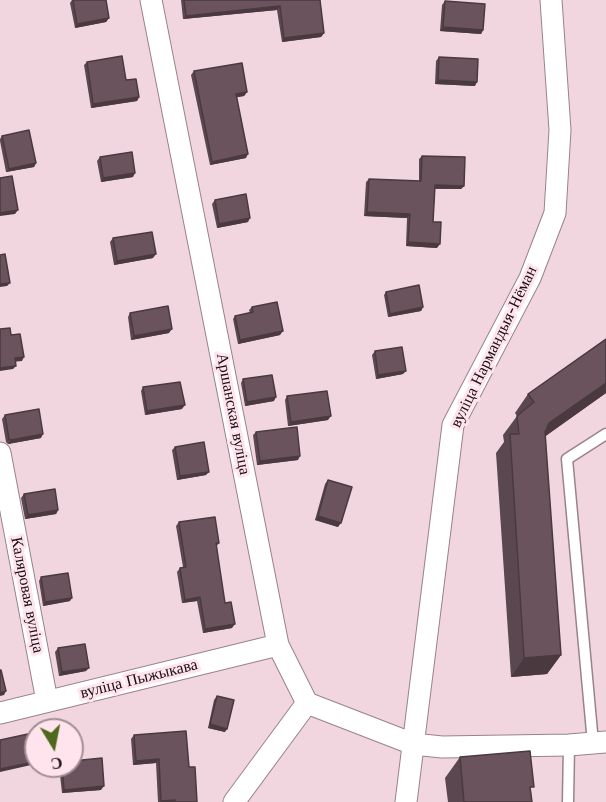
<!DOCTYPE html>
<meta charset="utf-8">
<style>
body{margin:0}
#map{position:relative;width:606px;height:802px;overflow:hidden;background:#f1d6e0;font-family:"Libre Baskerville",serif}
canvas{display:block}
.north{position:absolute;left:24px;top:718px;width:60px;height:60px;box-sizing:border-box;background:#ffe4ed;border:2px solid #a38f95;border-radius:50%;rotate:170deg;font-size:16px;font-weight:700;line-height:24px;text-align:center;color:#180f12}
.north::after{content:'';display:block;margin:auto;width:21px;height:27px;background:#4f691c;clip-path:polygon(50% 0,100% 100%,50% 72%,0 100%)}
</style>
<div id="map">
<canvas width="606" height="802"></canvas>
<div class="north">С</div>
</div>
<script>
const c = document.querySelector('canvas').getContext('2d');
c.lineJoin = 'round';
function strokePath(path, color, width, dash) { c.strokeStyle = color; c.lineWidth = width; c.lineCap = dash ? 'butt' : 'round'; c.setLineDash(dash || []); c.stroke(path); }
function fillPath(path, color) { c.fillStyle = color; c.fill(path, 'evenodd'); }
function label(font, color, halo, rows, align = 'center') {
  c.font = font + ' "Libre Baskerville",serif'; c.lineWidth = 6; c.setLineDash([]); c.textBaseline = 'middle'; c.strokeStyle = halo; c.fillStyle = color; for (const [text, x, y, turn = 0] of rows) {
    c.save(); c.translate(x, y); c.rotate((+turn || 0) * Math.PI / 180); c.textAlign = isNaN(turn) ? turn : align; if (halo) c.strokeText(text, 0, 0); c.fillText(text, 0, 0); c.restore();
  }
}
const service = new Path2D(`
 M593,743L567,459L606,434
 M568,802L569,745`);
const minor = new Path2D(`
 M151,0L278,645L307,703L234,802
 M0,453L47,701
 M307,703L413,744L442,747L569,745L606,742
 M0,713L278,645
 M406,802L453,425L530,278L555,213L560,130L551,0`);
const wall = new Path2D(`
 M72,0H106L109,18L106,22L75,28L70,3Z
 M181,0H320L324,33L321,37L282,42L277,10L183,19Z
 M445,1L483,30L481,34L440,31L442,5Z
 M439,57L475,86L435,84L436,61Z
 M87,62L126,80L139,97L137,101L91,108L84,65Z
 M194,71L247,92L244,96L236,97L246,158L210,165L191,75Z
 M2,136L36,163L34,167L6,172L0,141V139Z
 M422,156L464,186L461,189H435L433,222L437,248L406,246L407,218L364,216L366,182L369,179L419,181V159Z
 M100,157L133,177L101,182L97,161Z
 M215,200L248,222L217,228L212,204Z
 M113,238L153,258L114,265L110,242Z
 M386,292L423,307L421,311L388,317L384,295Z
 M252,307L280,335L238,344L233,319L235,316L250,313L249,310Z
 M130,313L169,333L131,340L128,317Z
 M375,351L403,374L376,379L372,355Z
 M243,379L274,401L245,406L241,383Z
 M143,387L182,409L145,415L141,391Z
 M606,393L545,436L561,655L547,674L511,677L496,453L504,442L503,435L517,416L515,413L528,394Z
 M287,396L328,420L288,426L285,400Z
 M5,415L41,438L8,444L6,442L2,419Z
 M256,432L298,460L257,465L253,435Z
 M175,447L206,475L177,480L172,450Z
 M328,480L338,527L315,520L325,484Z
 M24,494L58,510L56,514L25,519L21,498Z
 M179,522L219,543L216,547L225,603L232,628L203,633L197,601L182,603L177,572L180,568L183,567L176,526Z
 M41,577L70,601L43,606L39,581Z
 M58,648L86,671L59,676L55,652Z
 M217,696L225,732L208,728L214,700Z
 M134,735L189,767L197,802H158L156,763L133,765L131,739Z
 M460,757L531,791L532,802H448L445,778Z
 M59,766H72L101,790L62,793Z`);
const shadedWall = new Path2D(`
 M280,6L277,10L183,19L186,16Z
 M109,18L106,22L75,28L77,24Z
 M443,27L483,30L481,34L440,31Z
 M324,33L321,37L282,42L284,38Z
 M438,80L477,82L475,86L435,84Z
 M247,92L244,96L233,98L236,94Z
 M139,97L137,101L91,108L93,104Z
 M248,154L246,158L210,165L212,162Z
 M36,163L34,167L6,172L9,169Z
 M135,173L133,177L101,182L103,178Z
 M435,185L464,186L461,189L432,188Z
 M18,210L15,214L0,216V213Z
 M367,212L410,214L407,218L364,216Z
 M250,218L248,222L217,228L219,224Z
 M408,242L440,244L437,248L406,246Z
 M156,254L153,258L114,265L117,261Z
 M10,283L7,286L0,287V284Z
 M423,307L421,311L388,317L390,314Z
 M172,329L169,333L131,340L134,336Z
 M283,331L280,335L238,344L240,340Z
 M24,357L22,361L12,362L15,358Z
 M16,366L13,369L0,371V368Z
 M406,371L403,374L376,379L378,375Z
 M606,383V393L536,443L549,423Z
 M276,397L274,401L245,406L247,402Z
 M185,405L182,409L145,415L147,411Z
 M331,416L328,420L288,426L291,422Z
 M43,434L41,438L8,444L11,440Z
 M300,456L298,460L257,465L260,461Z
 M209,472L206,475L177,480L180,476Z
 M58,510L56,514L25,519L28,515Z
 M318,516L341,523L338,527L315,520Z
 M200,597L197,601L182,603L185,600Z
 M72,598L70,601L43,606L45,602Z
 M235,624L232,628L203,633L205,629Z
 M561,655L547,674L511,677L524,658Z
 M89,668L86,671L59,676L62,672Z
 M6,691L4,695L0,696V693Z
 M210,724L227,729L225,732L208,728Z
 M159,759L156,763L133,765L136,761Z
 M34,762L31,765L0,772V769Z
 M104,786L101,790L62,793L64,790Z
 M175,800L174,802H160L161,801Z`);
const building = new Path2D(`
 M73,0H106L109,18L77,24Z
 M184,0H320L324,33L284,38L280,6L186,16Z
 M445,1L485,4L483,30L443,27Z
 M122,56L126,80L136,79L139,97L93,104L87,62Z
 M439,57L478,59L477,82L438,80Z
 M242,63L247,92L236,94L248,154L212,162L194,71Z
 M29,130L36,163L9,169L2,136Z
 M132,152L135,173L103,178L100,157Z
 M422,156L465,157L464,186L435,185L433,222H441L440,244L408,242L410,214L367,212L369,179L421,181Z
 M12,176L18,210L0,213V178Z
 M246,194L250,218L219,224L215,200Z
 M152,232L156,254L117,261L113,238Z
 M5,254L10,283L0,284V255Z
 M419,285L423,307L390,314L386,292Z
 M277,302L283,331L240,340L235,316L253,312L252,307Z
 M168,306L172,329L134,336L130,313Z
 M10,328L11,335L20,334L24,357L15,358L16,366L0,368V329Z
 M606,339V383L549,423L545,432L561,655L524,658L510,434H519L517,416L534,402L528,394Z
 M402,347L406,371L378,375L375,351Z
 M272,375L276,397L247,402L243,379Z
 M180,382L185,405L147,411L143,387Z
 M327,391L331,416L291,422L287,396Z
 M39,409L43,434L11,440L9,439L5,415Z
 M297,427L300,456L260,461L256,432Z
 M204,442L209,472L180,476L175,447Z
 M328,480L352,487L341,523L318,516Z
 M55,489L58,510L28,515L24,494Z
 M215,517L219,543H216L225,603L231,602L235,624L205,629L200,597L185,600L180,568L186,567L179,522Z
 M68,573L72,598L45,602L41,577Z
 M85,644L89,668L62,672L58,648Z
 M0,670H1L6,691L0,693Z
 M217,696L234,700L227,729L210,724Z
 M186,731L189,767H195L197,802H175V800L161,801L159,759L136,761L134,735Z
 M28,734L34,762L0,769V740Z
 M530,751L534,787H530L532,802H464L460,757Z
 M102,758L104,786L64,790L62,766H72V761Z`);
const streetNames = [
 ["вуліца Нармандыя-Нёман",494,347,-64],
 ["Аршанская вуліца",233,414,79],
 ["Каляровая вуліца",27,595,79],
 ["вуліца Пыжыкава",139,679,-14]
];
strokePath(service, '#9a828b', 13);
strokePath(minor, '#9a828b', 23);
strokePath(service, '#fff', 10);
strokePath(minor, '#fff', 21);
fillPath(wall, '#5b474f');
fillPath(shadedWall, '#4a3a40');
fillPath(building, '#6a535c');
strokePath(building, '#4a3a40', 1.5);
label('16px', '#180f12', '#ffe4ed', streetNames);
</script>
